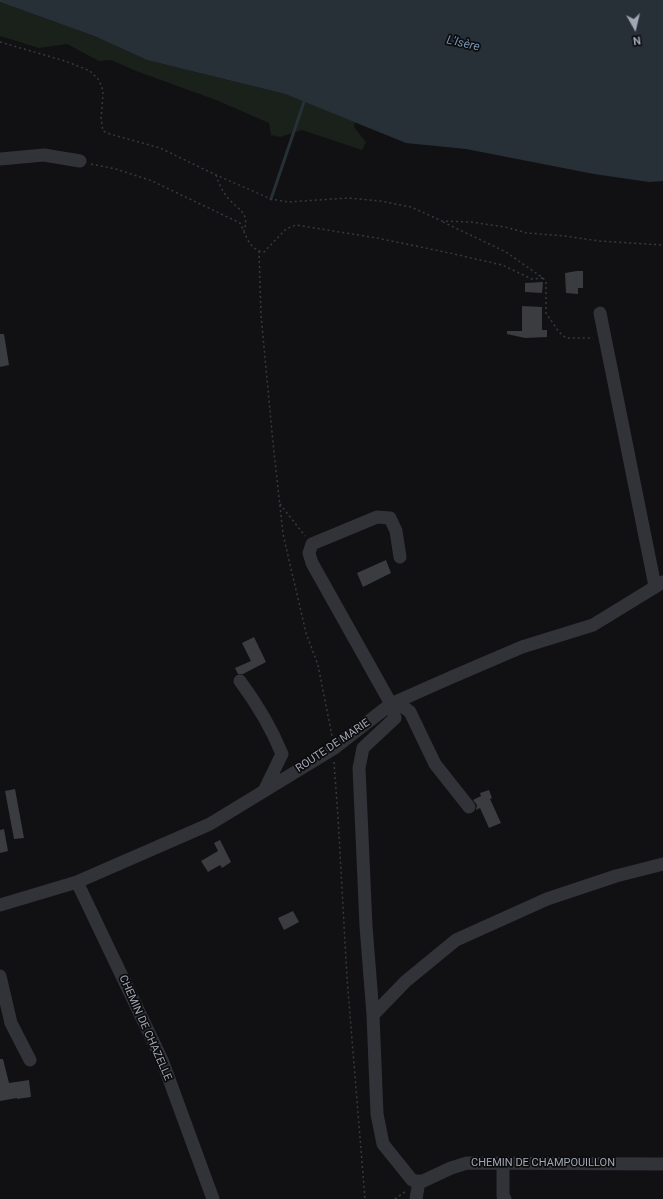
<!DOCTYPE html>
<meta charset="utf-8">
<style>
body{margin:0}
#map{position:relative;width:663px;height:1199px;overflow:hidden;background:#111113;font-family:Roboto,sans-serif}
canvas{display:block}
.north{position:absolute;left:615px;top:8px;width:40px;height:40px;-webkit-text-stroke:3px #0c0c0e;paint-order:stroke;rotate:172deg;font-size:11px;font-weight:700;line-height:16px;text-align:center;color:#a2a7b4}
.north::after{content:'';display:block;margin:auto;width:14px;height:18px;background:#a2a7b4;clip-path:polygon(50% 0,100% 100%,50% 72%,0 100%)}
</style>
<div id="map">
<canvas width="663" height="1199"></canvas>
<div class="north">N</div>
</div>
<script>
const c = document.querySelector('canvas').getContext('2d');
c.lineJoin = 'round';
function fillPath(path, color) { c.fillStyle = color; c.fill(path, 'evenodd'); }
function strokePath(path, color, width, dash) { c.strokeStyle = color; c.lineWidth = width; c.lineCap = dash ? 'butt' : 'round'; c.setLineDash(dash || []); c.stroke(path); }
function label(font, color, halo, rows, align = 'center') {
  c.font = font + ' Roboto,sans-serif'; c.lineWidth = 3.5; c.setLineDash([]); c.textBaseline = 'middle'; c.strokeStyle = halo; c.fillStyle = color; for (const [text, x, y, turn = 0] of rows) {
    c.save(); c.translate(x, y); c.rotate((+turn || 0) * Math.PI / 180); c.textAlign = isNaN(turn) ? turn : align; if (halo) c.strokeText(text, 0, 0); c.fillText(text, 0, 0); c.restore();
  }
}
const green = new Path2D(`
 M0,2L94,36L147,60L285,94L355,122L354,127L366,142L362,150L302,130L280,137L271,135L269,123L216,100L136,71L111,60L99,61L67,44L39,48L0,36Z`);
const water = new Path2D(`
 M0,0H663V181L649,182L594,174L466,149L406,143L285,94L147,60L94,36L0,2Z`);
const stream = new Path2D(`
 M271,199L305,99`);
const building = new Path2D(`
 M577,271H583V288H578V294L566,293L565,273Z
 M543,282L542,293L525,292V283Z
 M522,306L542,307V330H547V337L525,338L507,334V331H522Z
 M0,334H4L9,365L0,367Z
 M386,560L391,573L363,587L357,573Z
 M254,637L266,662L243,674H238L235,668L251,661L242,643Z
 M15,789L24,838L14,839L5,791Z
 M489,790L492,798L490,799L501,823L489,828L480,808L476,810L477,805L473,800L481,796L480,793Z
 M4,829L8,851L0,853V830Z
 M220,840L231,862L222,868L220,865L208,872L201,861L218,851L214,843Z
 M293,911L299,922L284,930L278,918Z
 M0,1059H3L9,1083L29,1080L31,1097L17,1099V1098L0,1101Z`);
const path = new Path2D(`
 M0,42L65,61L90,71L98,79L102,87L103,94L101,119L103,131L110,134L160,148L216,175L271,199L288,202L348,198L380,201L411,207L442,221L471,222L505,227L527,233L565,236L599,241L663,245
 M91,164L116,169L152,181L240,223C246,235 249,250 264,252L286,229L296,225L377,238L454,254L502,265L532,279L543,278
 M216,175C219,183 222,191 228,198C238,210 250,212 244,231
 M443,222L506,252L543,278L546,282V313L559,332L566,338H593
 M259,251L261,315L273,443L283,534L306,633L318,665L332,736
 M280,504L305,536
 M334,762L338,817L347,978L365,1199
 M395,1199L406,1191`);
const minor = new Path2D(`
 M0,159L44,155L80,161
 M600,313L655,586
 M400,557L396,531L390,518L377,517L312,544L309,553L312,563L391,704L395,718L363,748L359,768L366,926L373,1015L377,1114L383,1144L412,1180L421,1182L451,1168L467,1163L663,1164
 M240,681C257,704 271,727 282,754L264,791
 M397,702L410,712L435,764L469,807
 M77,882L162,1060L213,1199
 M0,905L77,882L210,824L333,749L391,704L452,677L522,647L593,625L663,582
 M0,976L11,1023L30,1060
 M373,1015L406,981L456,940L547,899L616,876L663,864
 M503,1163V1196L505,1199
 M416,1199L419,1181`);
const streetNames = [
 ["ROUTE DE MARIE",333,746,-34],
 ["CHEMIN DE CHAZELLE",145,1028,66],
 ["CHEMIN DE CHAMPOUILLON",543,1163]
];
const waterNames = [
 ["L'Isère",463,44,13]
];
fillPath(green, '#19211a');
fillPath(water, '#273037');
strokePath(stream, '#273037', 3);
fillPath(building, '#3b3c40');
strokePath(path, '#383a3f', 1.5, [2, 3]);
strokePath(minor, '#323338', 13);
label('11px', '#a2a7b4', '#0c0c0e', streetNames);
label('italic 12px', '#7695b2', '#0c0c0e', waterNames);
</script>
